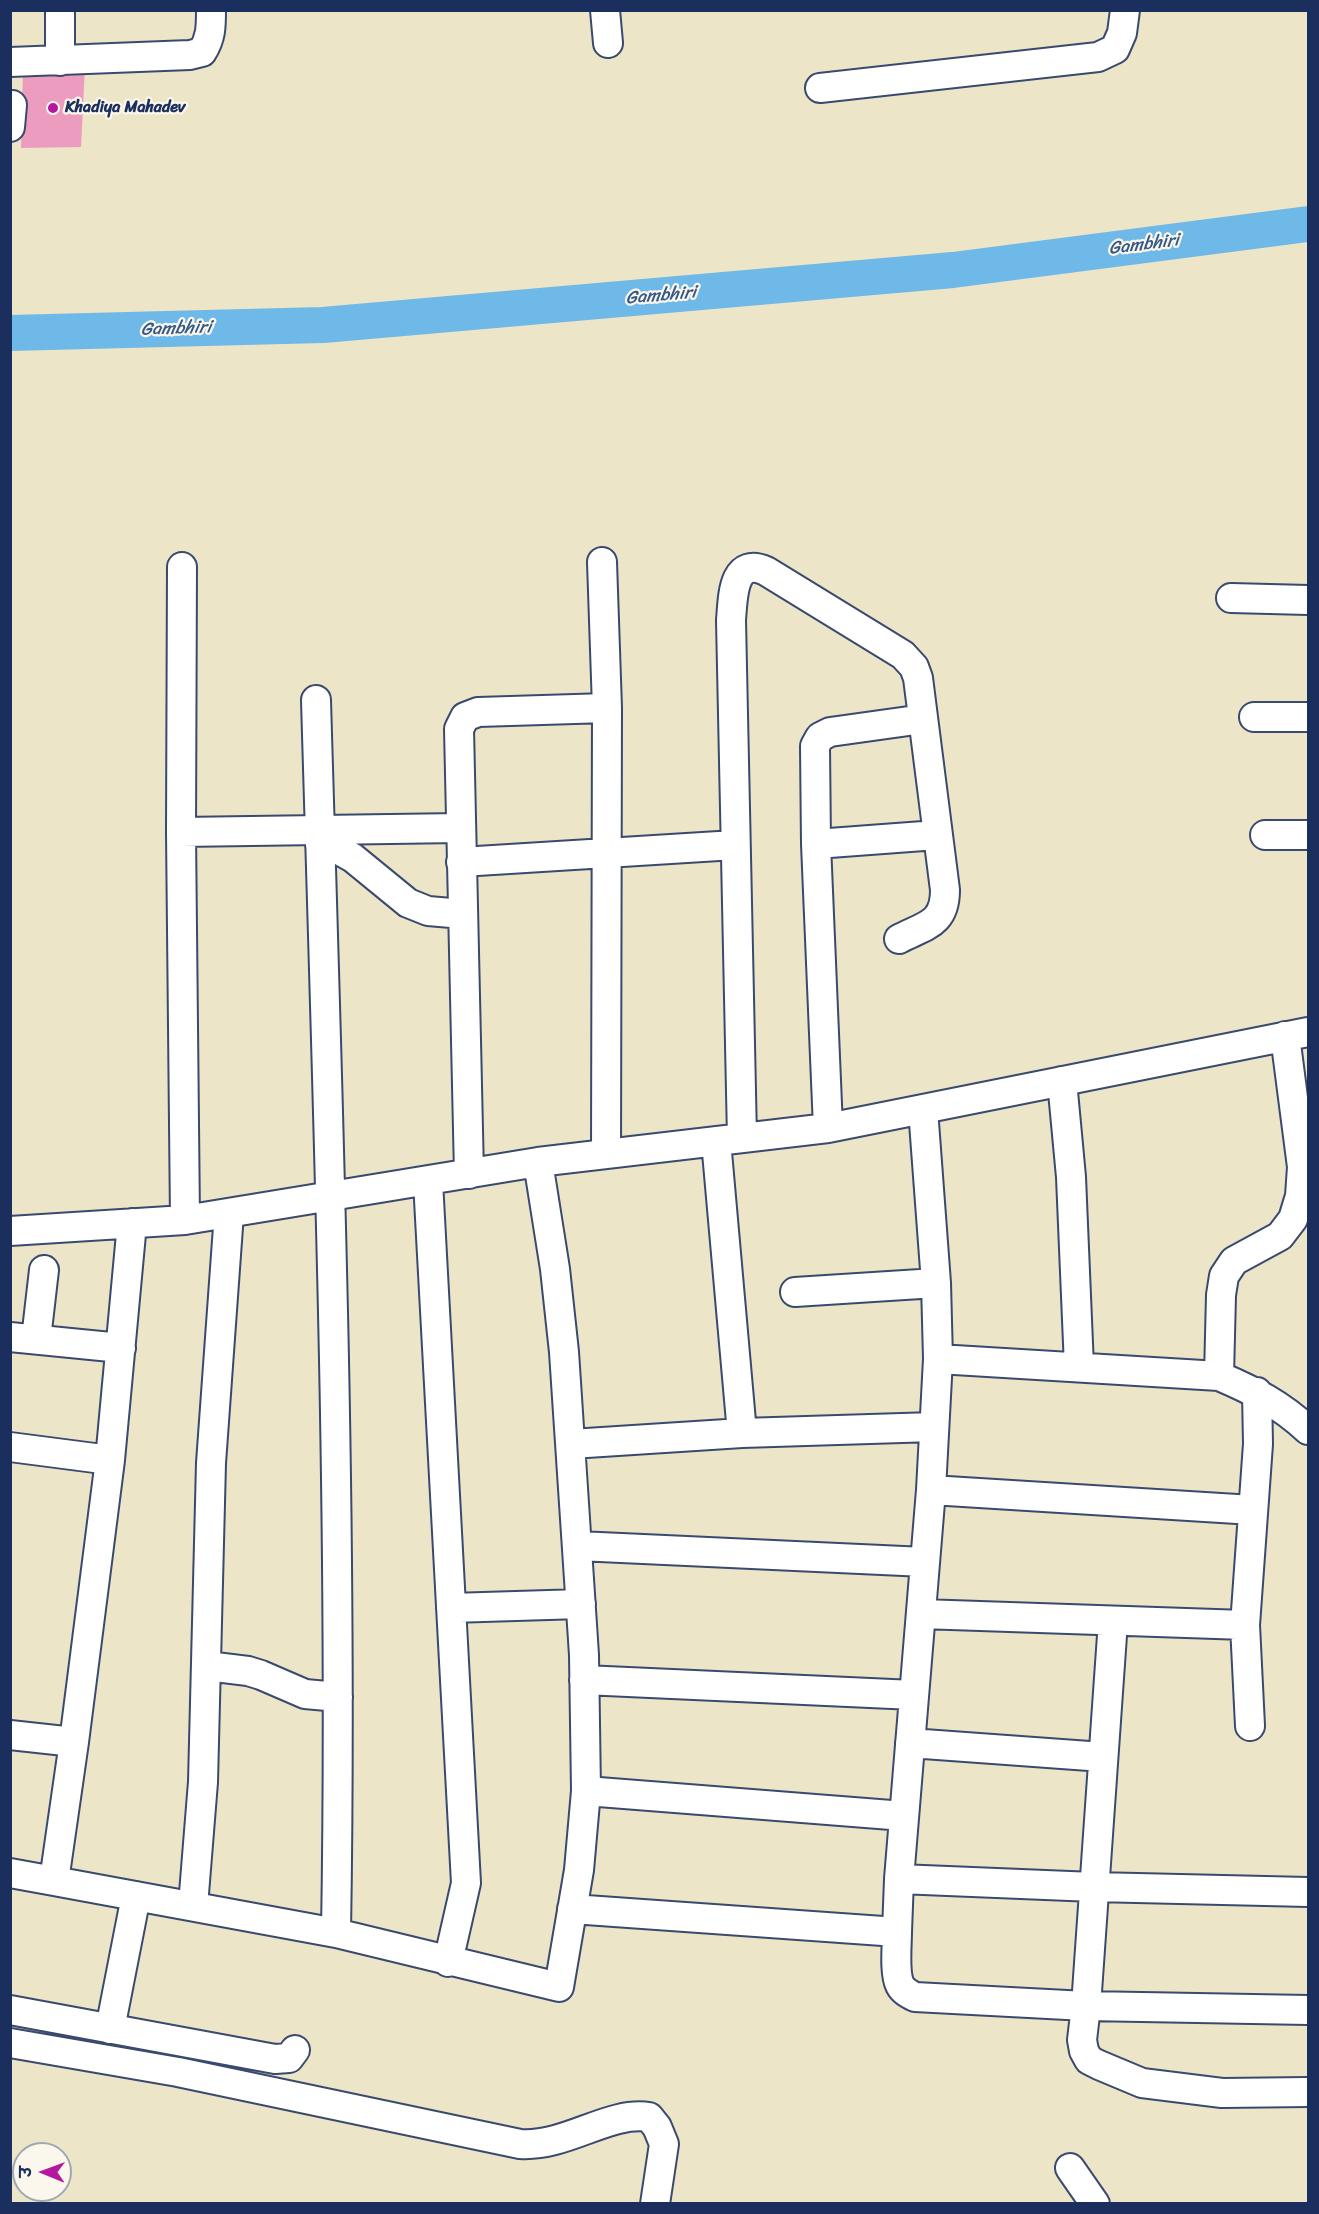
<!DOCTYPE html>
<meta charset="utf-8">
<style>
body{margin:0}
#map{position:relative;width:1319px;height:2214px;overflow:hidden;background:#ece5c7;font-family:Sriracha,"Playpen Sans Deva",sans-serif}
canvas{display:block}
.frame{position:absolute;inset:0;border:12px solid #1b2f5e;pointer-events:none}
.north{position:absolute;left:12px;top:2142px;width:60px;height:60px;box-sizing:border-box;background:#fbf7ec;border:2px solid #a1a7b3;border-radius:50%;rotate:271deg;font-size:16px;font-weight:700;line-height:24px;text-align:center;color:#1b2f5e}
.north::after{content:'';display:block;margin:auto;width:21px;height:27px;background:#b5179e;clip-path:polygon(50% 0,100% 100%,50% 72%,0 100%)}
</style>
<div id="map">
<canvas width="1319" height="2214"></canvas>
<div class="frame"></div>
<div class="north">उ</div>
</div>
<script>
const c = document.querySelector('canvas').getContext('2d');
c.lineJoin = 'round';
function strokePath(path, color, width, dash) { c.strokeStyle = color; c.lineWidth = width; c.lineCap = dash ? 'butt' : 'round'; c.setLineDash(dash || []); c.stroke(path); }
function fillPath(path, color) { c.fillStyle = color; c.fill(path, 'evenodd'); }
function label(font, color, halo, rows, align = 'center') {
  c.font = font + ' Sriracha,sans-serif'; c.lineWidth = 4.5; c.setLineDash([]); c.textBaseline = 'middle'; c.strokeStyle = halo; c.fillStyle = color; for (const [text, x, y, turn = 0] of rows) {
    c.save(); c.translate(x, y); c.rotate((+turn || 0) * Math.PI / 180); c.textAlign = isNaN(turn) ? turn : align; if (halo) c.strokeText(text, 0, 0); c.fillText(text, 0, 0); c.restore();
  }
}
const river = new Path2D(`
 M10,333L323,325L953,270L1308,224`);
const building = new Path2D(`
 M85,66L81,147L21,148L23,69Z`);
const minor = new Path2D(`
 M605,10L608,43
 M60,61V10
 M10,62L190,55L202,52C211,38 211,27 211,10
 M820,88L1098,57L1115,49L1122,33L1125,10
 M10,127L12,105
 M602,562L607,708L606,1154
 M182,567L181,832L185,1220
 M1231,598L1308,600
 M316,700C328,1111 343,1522 336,1933
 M1254,717H1308
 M181,832L460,828
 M1265,835H1308
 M816,844L937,835
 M320,845L337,849L353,858L408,903L428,911L463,914
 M461,862L735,845
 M1062,1081L1071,1177L1079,1367
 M923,1109L936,1283L938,1359
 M828,1128L816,844L815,746L820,737L830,732L923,719
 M742,1138L731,620C733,598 732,556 766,571L903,655L914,667L918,678L945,890C945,924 926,925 899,939
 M716,1141L742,1433
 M469,1174L459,729L465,717L478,712L607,708
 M428,1181L466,1883L448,1962
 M10,1231L185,1220L538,1162L828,1128L1308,1032
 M795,1292L936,1283
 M10,1337L121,1348
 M36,1339L44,1270
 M1219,1376C1254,1391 1280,1404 1308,1430
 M571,1444L742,1433L934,1427
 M10,1447L110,1460
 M931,1490L1253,1510
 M578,1546L925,1562
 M451,1608L581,1604
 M921,1614L1245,1625
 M1113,1621L1086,2006L1308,2010
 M207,1666L248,1671L261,1675L305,1694L338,1697
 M584,1680L914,1695
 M1250,1726L1245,1625L1258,1444L1257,1392
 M10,1735L74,1742
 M910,1743L1103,1757
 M586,1791L904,1816
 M10,1873L54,1881L74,1742L110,1460L132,1223
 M899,1879L1094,1887L1308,1892
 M54,1881L336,1933L559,1987L579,1870L586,1791L584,1655L564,1352L555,1269L538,1162
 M193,1906L203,1782L211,1463L229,1213
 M572,1909L897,1932L899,1879L931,1490L938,1359L1219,1376L1221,1295L1224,1276L1234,1261L1280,1236L1293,1219L1300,1196L1302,1167L1285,1036
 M897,1932C897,1945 894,1973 900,1985C903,1991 909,1994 915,1997L1086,2006L1082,2040L1084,2051L1089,2060L1099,2065L1142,2083L1222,2093L1308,2092
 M10,2010L275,2059L289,2058L295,2050
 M110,2029L136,1896
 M10,2043L178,2072L520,2144C567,2147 608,2111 649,2117L657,2127L664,2144L655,2204
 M1070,2168L1095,2204`);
const markers = [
 [53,108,6,"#b5179e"]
];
const poiNames = [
 ["Khadiya Mahadev",65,108]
];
const waterNames = [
 ["Gambhiri",1144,245,-7],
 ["Gambhiri",661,296,-5],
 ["Gambhiri",176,329,-2]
];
strokePath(river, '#6eb9e7', 36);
fillPath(building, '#ec9dbf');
strokePath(minor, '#3a4a6e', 32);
strokePath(minor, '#fff', 28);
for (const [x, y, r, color] of markers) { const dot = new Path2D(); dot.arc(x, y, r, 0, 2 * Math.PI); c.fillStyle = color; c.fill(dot); strokePath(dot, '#fbf7ec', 2); }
label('bold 16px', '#1b2f5e', '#fbf7ec', poiNames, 'left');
label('italic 18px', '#345887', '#fbf7ec', waterNames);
</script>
